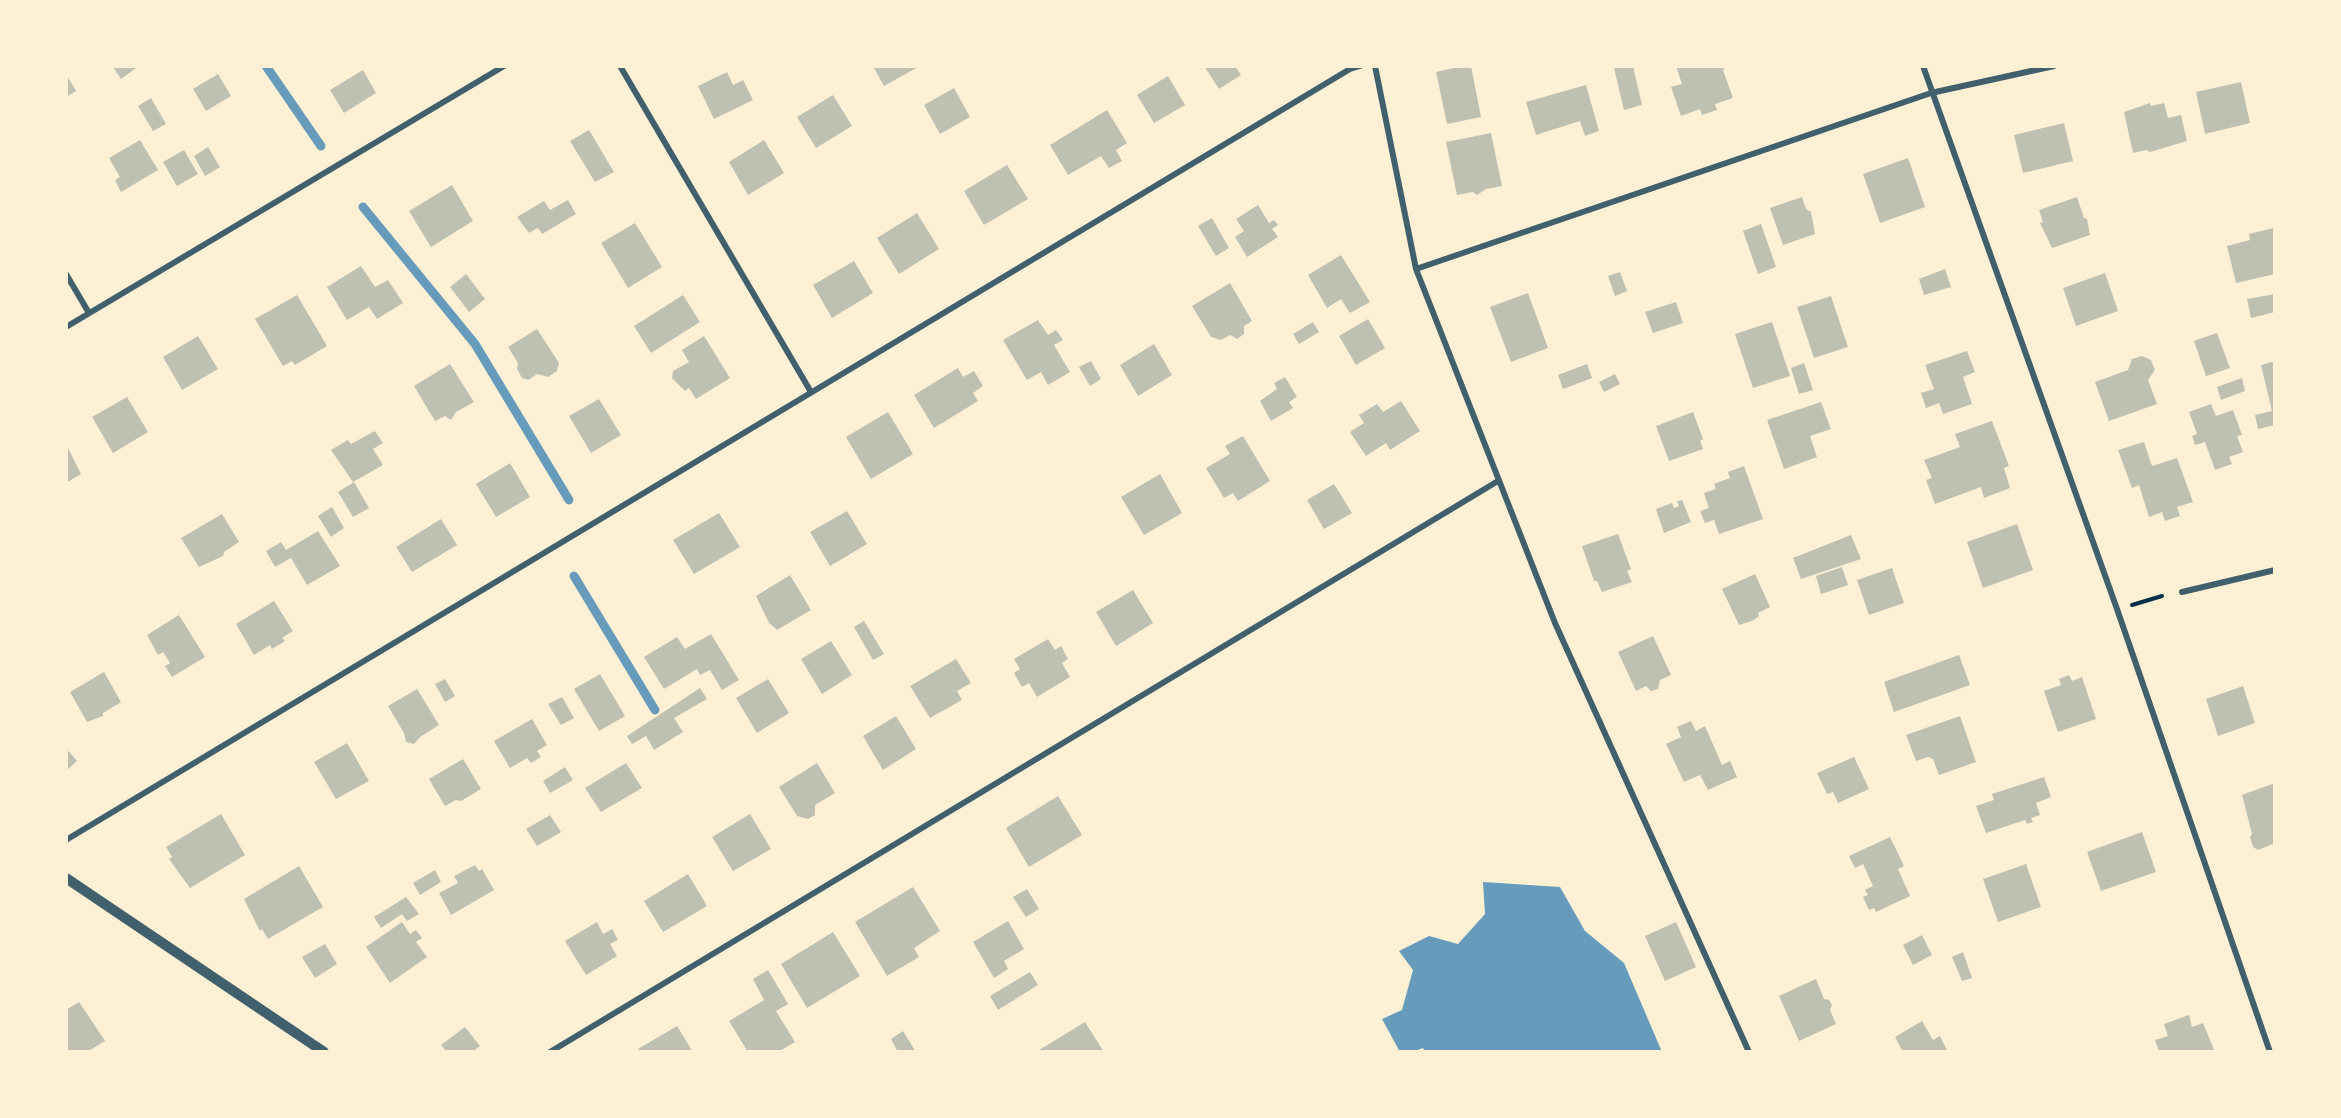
<!DOCTYPE html>
<style>
body{margin:0}
#map{position:relative;width:2341px;height:1118px;overflow:hidden;background:#fdf0d5;font-family:Spectral,serif}
canvas{display:block}
.frame{position:absolute;inset:0;border:68px solid #fdf0d5;pointer-events:none}
</style>
<div id="map">
<canvas width="2341" height="1118"></canvas>
<div class="frame"></div>
</div>
<script>
const c = document.querySelector('canvas').getContext('2d');
c.lineJoin = 'round';
function fillPath(path, color) { c.fillStyle = color; c.fill(path, 'evenodd'); }
function strokePath(path, color, width, dash) { c.strokeStyle = color; c.lineWidth = width; c.lineCap = dash ? 'butt' : 'round'; c.setLineDash(dash || []); c.stroke(path); }
const water = new Path2D(`
 M1483,882L1560,887L1585,931L1624,963L1662,1052H1425L1423,1048L1412,1052H1400L1382,1019L1402,1010L1413,970L1399,951L1429,936L1458,944L1485,914Z`);
const stream = new Path2D(`
 M266,66L321,146
 M363,207L475,344L569,500
 M574,576L655,710`);
const building = new Path2D(`
 M112,66H139L121,79Z
 M873,66H920L884,86Z
 M1204,66H1235L1241,75L1219,89Z
 M1462,66H1471L1481,117L1447,124L1436,72Z
 M1633,66L1642,105L1624,110L1614,68Z
 M1676,66H1727L1723,70L1733,98L1715,104L1717,110L1702,115L1700,109L1681,116L1671,87L1682,84Z
 M363,70L376,93L344,113L330,90Z
 M727,72L733,85L743,80L753,100L714,119L698,86Z
 M66,74L76,91L66,97Z
 M218,74L231,96L206,111L193,89Z
 M1168,76L1185,105L1154,123L1137,95Z
 M2241,82L2250,123L2205,134L2196,92Z
 M1586,85L1599,131L1585,136L1580,121L1536,135L1526,102Z
 M954,88L970,117L940,134L924,105Z
 M833,95L852,126L816,148L797,117Z
 M151,98L166,124L153,131L138,106Z
 M2150,103L2151,106L2164,103L2168,118L2181,115L2187,141L2150,152L2146,150L2133,153L2124,112Z
 M1107,110L1127,143L1116,150L1122,161L1109,168L1101,156L1068,175L1050,145Z
 M2064,123L2073,161L2023,173L2014,135Z
 M589,130L614,172L595,182L570,141Z
 M1491,133L1502,186L1486,189L1477,195L1473,192L1457,195L1446,142Z
 M140,140L158,170L121,192L115,180L120,177L109,158Z
 M764,140L784,173L748,195L729,162Z
 M208,147L220,167L205,176L194,156Z
 M184,150L198,174L177,186L163,162Z
 M1908,158L1925,207L1880,223L1863,174Z
 M1007,165L1028,199L984,225L964,191Z
 M452,185L473,221L431,247L409,211Z
 M1802,197L1806,209L1811,212L1815,234L1783,245L1770,208Z
 M2077,197L2084,218L2087,219L2090,235L2052,248L2040,223L2043,222L2039,210Z
 M568,200L576,214L542,234L538,228L529,233L517,217L544,201L550,210Z
 M1258,205L1269,223L1274,220L1278,225L1272,229L1278,237L1247,257L1235,237L1244,231L1236,219Z
 M917,213L939,249L899,274L877,238Z
 M1212,218L1229,248L1216,256L1198,226Z
 M635,223L662,267L628,288L601,243Z
 M1761,224L1776,267L1758,274L1743,231Z
 M2273,228L2275,274L2236,283L2227,246L2250,240L2249,234Z
 M1341,255L1370,302L1350,313L1341,299L1327,308L1308,275Z
 M854,261L873,293L832,318L813,285Z
 M361,266L375,287L388,280L403,303L377,319L369,307L347,320L327,287Z
 M1945,269L1951,287L1924,295L1919,279Z
 M1620,272L1627,291L1615,296L1608,276Z
 M2105,273L2118,311L2076,326L2063,288Z
 M466,274L485,299L469,312L450,287Z
 M1230,283L1252,321L1244,326V334L1237,339L1230,335L1221,340L1211,337L1192,306Z
 M1528,293L1548,348L1511,362L1490,307Z
 M2275,294V312L2251,318L2247,299Z
 M297,295L327,346L295,365L292,361L283,366L255,319Z
 M683,295L700,322L651,353L634,326Z
 M1831,296L1848,347L1814,358L1797,307Z
 M1676,302L1683,323L1653,333L1645,312Z
 M1368,319L1385,348L1356,365L1339,336Z
 M1038,320L1048,335L1056,330L1063,340L1054,345L1070,372L1048,385L1041,372L1027,380L1003,340Z
 M1313,322L1319,332L1299,344L1293,334Z
 M1772,322L1790,376L1753,388L1735,334Z
 M537,329L559,363L557,371L548,377L537,374L528,380L522,378L517,369L518,363L508,347Z
 M2217,333L2230,368L2206,376L2194,341Z
 M198,336L218,369L182,390L163,357Z
 M704,336L730,378L696,399L689,388L685,391L672,378L673,371L689,362L682,350Z
 M1154,344L1172,375L1138,396L1120,365Z
 M1967,351L1975,372L1963,377L1972,404L1943,414L1939,403L1926,408L1921,393L1934,389L1925,365Z
 M2142,356L2151,360L2155,370L2148,380L2157,404L2109,421L2095,382L2128,370L2132,359Z
 M1091,361L1101,379L1090,386L1079,367Z
 M2275,361V425L2258,429L2255,415L2272,411L2261,365Z
 M1804,363L1813,390L1799,394L1791,368Z
 M450,364L474,402L456,412L451,420L445,416L435,421L414,386Z
 M1587,364L1592,378L1563,389L1558,375Z
 M958,368L963,377L974,371L983,386L973,393L978,401L934,428L914,395Z
 M1615,374L1620,384L1604,392L1599,382Z
 M1285,377L1297,397L1289,402L1293,408L1271,421L1260,401L1277,389L1274,383Z
 M2242,378L2245,391L2221,400L2217,387Z
 M127,397L148,432L113,453L92,417Z
 M599,399L621,435L591,453L569,416Z
 M1401,401L1420,431L1390,450L1386,443L1366,456L1350,432L1364,423L1359,415L1377,404L1383,412Z
 M1821,402L1831,429L1810,436L1817,457L1784,469L1767,420Z
 M2211,404L2216,416L2233,410L2242,435L2237,436L2243,452L2229,457L2232,464L2215,470L2205,442L2195,445L2192,436L2197,434L2189,412Z
 M888,412L913,454L871,479L846,437Z
 M1693,412L1703,439L1700,441L1703,449L1669,461L1656,426Z
 M1992,421L2009,466L2004,468L2010,488L1984,498L1981,487L1935,504L1926,480L1932,478L1924,460L1960,447L1955,434Z
 M375,431L383,443L373,449L383,465L353,482L331,450L348,440L351,444Z
 M1243,436L1270,481L1238,501L1233,493L1224,498L1206,468L1230,454L1225,446Z
 M2144,442L2152,466L2177,458L2193,502L2177,507L2180,516L2165,521L2162,512L2149,517L2139,485L2132,488L2118,450Z
 M66,444L81,474L66,483Z
 M510,463L530,497L496,517L476,484Z
 M1744,466L1763,519L1719,534L1714,520L1705,523L1700,511L1709,508L1704,493L1716,489L1714,484L1730,478L1728,472Z
 M1160,474L1182,513L1144,535L1121,497Z
 M354,482L369,508L353,517L338,492Z
 M1334,484L1352,513L1324,529L1307,500Z
 M1682,500L1691,522L1664,533L1656,509L1672,503L1674,508L1679,506L1677,501Z
 M332,507L344,528L331,537L318,516Z
 M847,511L867,544L830,566L810,532Z
 M719,513L740,547L694,574L673,540Z
 M222,514L239,542L224,552L223,556L199,567L181,538Z
 M441,519L457,545L412,572L396,547Z
 M2017,524L2033,570L1983,588L1967,542Z
 M318,531L340,566L307,585L291,558L275,567L266,551L281,542L286,550Z
 M1618,534L1631,569L1627,571L1632,582L1602,592L1597,581H1594L1582,546Z
 M1851,535L1861,559L1801,579L1793,558Z
 M1842,567L1848,585L1821,594L1816,576Z
 M1892,568L1904,603L1869,615L1857,580Z
 M1755,574L1770,607L1758,613L1759,616L1754,620L1739,625L1722,589Z
 M790,575L811,610L777,630L769,623L756,596Z
 M1133,590L1153,623L1116,646L1096,612Z
 M274,601L293,631L282,638L285,641L272,649L270,645L254,655L236,624Z
 M179,615L205,657L172,677L165,666L170,663L163,652L158,655L147,635Z
 M864,621L884,654L873,660L854,627Z
 M711,634L739,680L722,690L710,670L700,675L697,669L664,689L644,657L677,637L685,649Z
 M1653,636L1671,675L1660,680L1658,689L1651,691L1646,686L1636,691L1618,652Z
 M1048,639L1055,650L1061,646L1068,659L1062,663L1070,677L1037,697L1029,683L1022,687L1014,673L1020,669L1014,659Z
 M831,641L852,675L822,694L801,659Z
 M1959,655L1970,685L1894,712L1884,682Z
 M956,659L971,683L957,691L962,700L930,718L910,686Z
 M104,672L121,702L103,713V716L87,722L70,692Z
 M600,674L625,716L599,731L574,689Z
 M2069,675L2072,681L2082,677L2096,719L2058,732L2044,691L2061,685L2059,679Z
 M445,679L455,696L445,702L435,684Z
 M768,679L789,713L757,733L736,698Z
 M2243,686L2255,723L2218,736L2206,699Z
 M700,688L707,699L674,718L683,732L654,750L646,736L632,744L627,736Z
 M417,689L439,725L420,737L414,744L406,742L404,733L388,706Z
 M562,697L574,718L561,725L548,704Z
 M896,716L916,749L883,770L863,736Z
 M1960,716L1976,762L1939,775L1933,759L1928,757L1916,761L1906,735Z
 M532,719L547,745L537,751L541,757L531,763L527,758L510,768L494,741Z
 M1691,721L1696,731L1705,726L1722,765L1730,761L1737,777L1708,790L1700,775L1684,782L1666,744L1681,737L1677,727Z
 M347,743L369,781L336,799L314,762Z
 M66,748L77,761L66,771Z
 M1854,757L1869,789L1838,803L1833,792L1827,794L1817,773Z
 M463,759L481,789L461,801L456,800L445,806L429,779Z
 M626,763L642,788L601,812L585,788Z
 M817,763L835,793L815,805V815L808,819L797,816L779,787Z
 M565,767L573,780L550,793L543,781Z
 M2044,777L2051,797L2036,803L2040,815L2031,818L2033,822L2027,824L2025,820L1986,833L1976,806L1994,800L1992,794Z
 M2275,783V843L2258,850L2253,847L2250,837L2252,834L2242,795Z
 M1058,796L1082,835L1029,867L1006,828Z
 M221,814L245,855L190,888L169,859L172,857L166,847Z
 M750,814L771,849L733,871L712,837Z
 M550,815L561,832L537,846L526,829Z
 M2142,832L2156,872L2101,891L2087,852Z
 M1890,837L1904,866L1898,869L1910,896L1876,912L1874,908L1869,910L1863,897L1868,895L1865,890L1873,886L1863,864L1855,868L1849,856Z
 M2026,864L2041,907L1998,922L1983,879Z
 M475,865L479,871L482,869L494,890L451,915L439,893L458,883L454,876Z
 M299,866L323,907L268,939L262,929L260,931L244,899Z
 M435,870L441,882L420,895L413,883Z
 M688,874L707,906L663,932L644,901Z
 M913,887L940,931L914,948L919,957L887,976L855,922Z
 M1027,889L1039,909L1026,917L1013,897Z
 M406,897L419,914L407,921L402,914L381,928L374,917Z
 M1008,921L1024,949L1004,961L1008,969L994,978L973,942Z
 M402,922L410,934L416,930L422,938L416,942L427,957L390,983L366,947Z
 M597,922L603,934L612,929L618,940L610,944L617,956L586,975L565,941Z
 M1676,922L1696,967L1665,981L1645,936Z
 M833,932L860,976L807,1008L781,964Z
 M1922,935L1932,955L1913,965L1903,945Z
 M325,944L337,964L315,978L302,957Z
 M1963,952L1972,978L1962,981L1952,957Z
 M768,970L788,1004L776,1011L795,1042L778,1052H748L729,1021L764,1000L753,979Z
 M1030,972L1038,985L998,1010L990,996Z
 M1816,979L1824,999L1829,1000L1832,1005L1830,1010L1836,1024L1799,1041L1779,996Z
 M79,1002L105,1041L87,1052H66V1010Z
 M2189,1015L2192,1027L2203,1023L2215,1052H2159L2155,1040L2168,1036L2164,1024Z
 M1922,1021L1933,1040L1940,1036L1947,1050L1903,1052L1895,1037Z
 M1085,1022L1104,1052H1036Z
 M677,1026L693,1052H640L638,1049Z
 M465,1027L480,1046L472,1052H447L441,1045Z
 M903,1031L916,1052H898L891,1039Z`);
const path = new Path2D(`
 M2132,605L2162,596`);
const minor = new Path2D(`
 M620,66L811,392
 M1375,66L1416,269L1555,623L1749,1052
 M1923,66L2117,609L2270,1052
 M1416,269L1931,93L2054,66
 M66,274L89,313
 M66,327L504,66
 M2182,592L2275,570
 M66,840L1350,69L1360,66
 M550,1052L1498,481`);
const tertiary = new Path2D(`
 M66,878L324,1052`);
fillPath(water, '#669bbc');
strokePath(stream, '#669bbc', 9);
fillPath(building, '#bec0b2');
strokePath(path, '#003049', 4);
strokePath(minor, '#3f606c', 6);
strokePath(tertiary, '#3f606c', 10);
</script>
